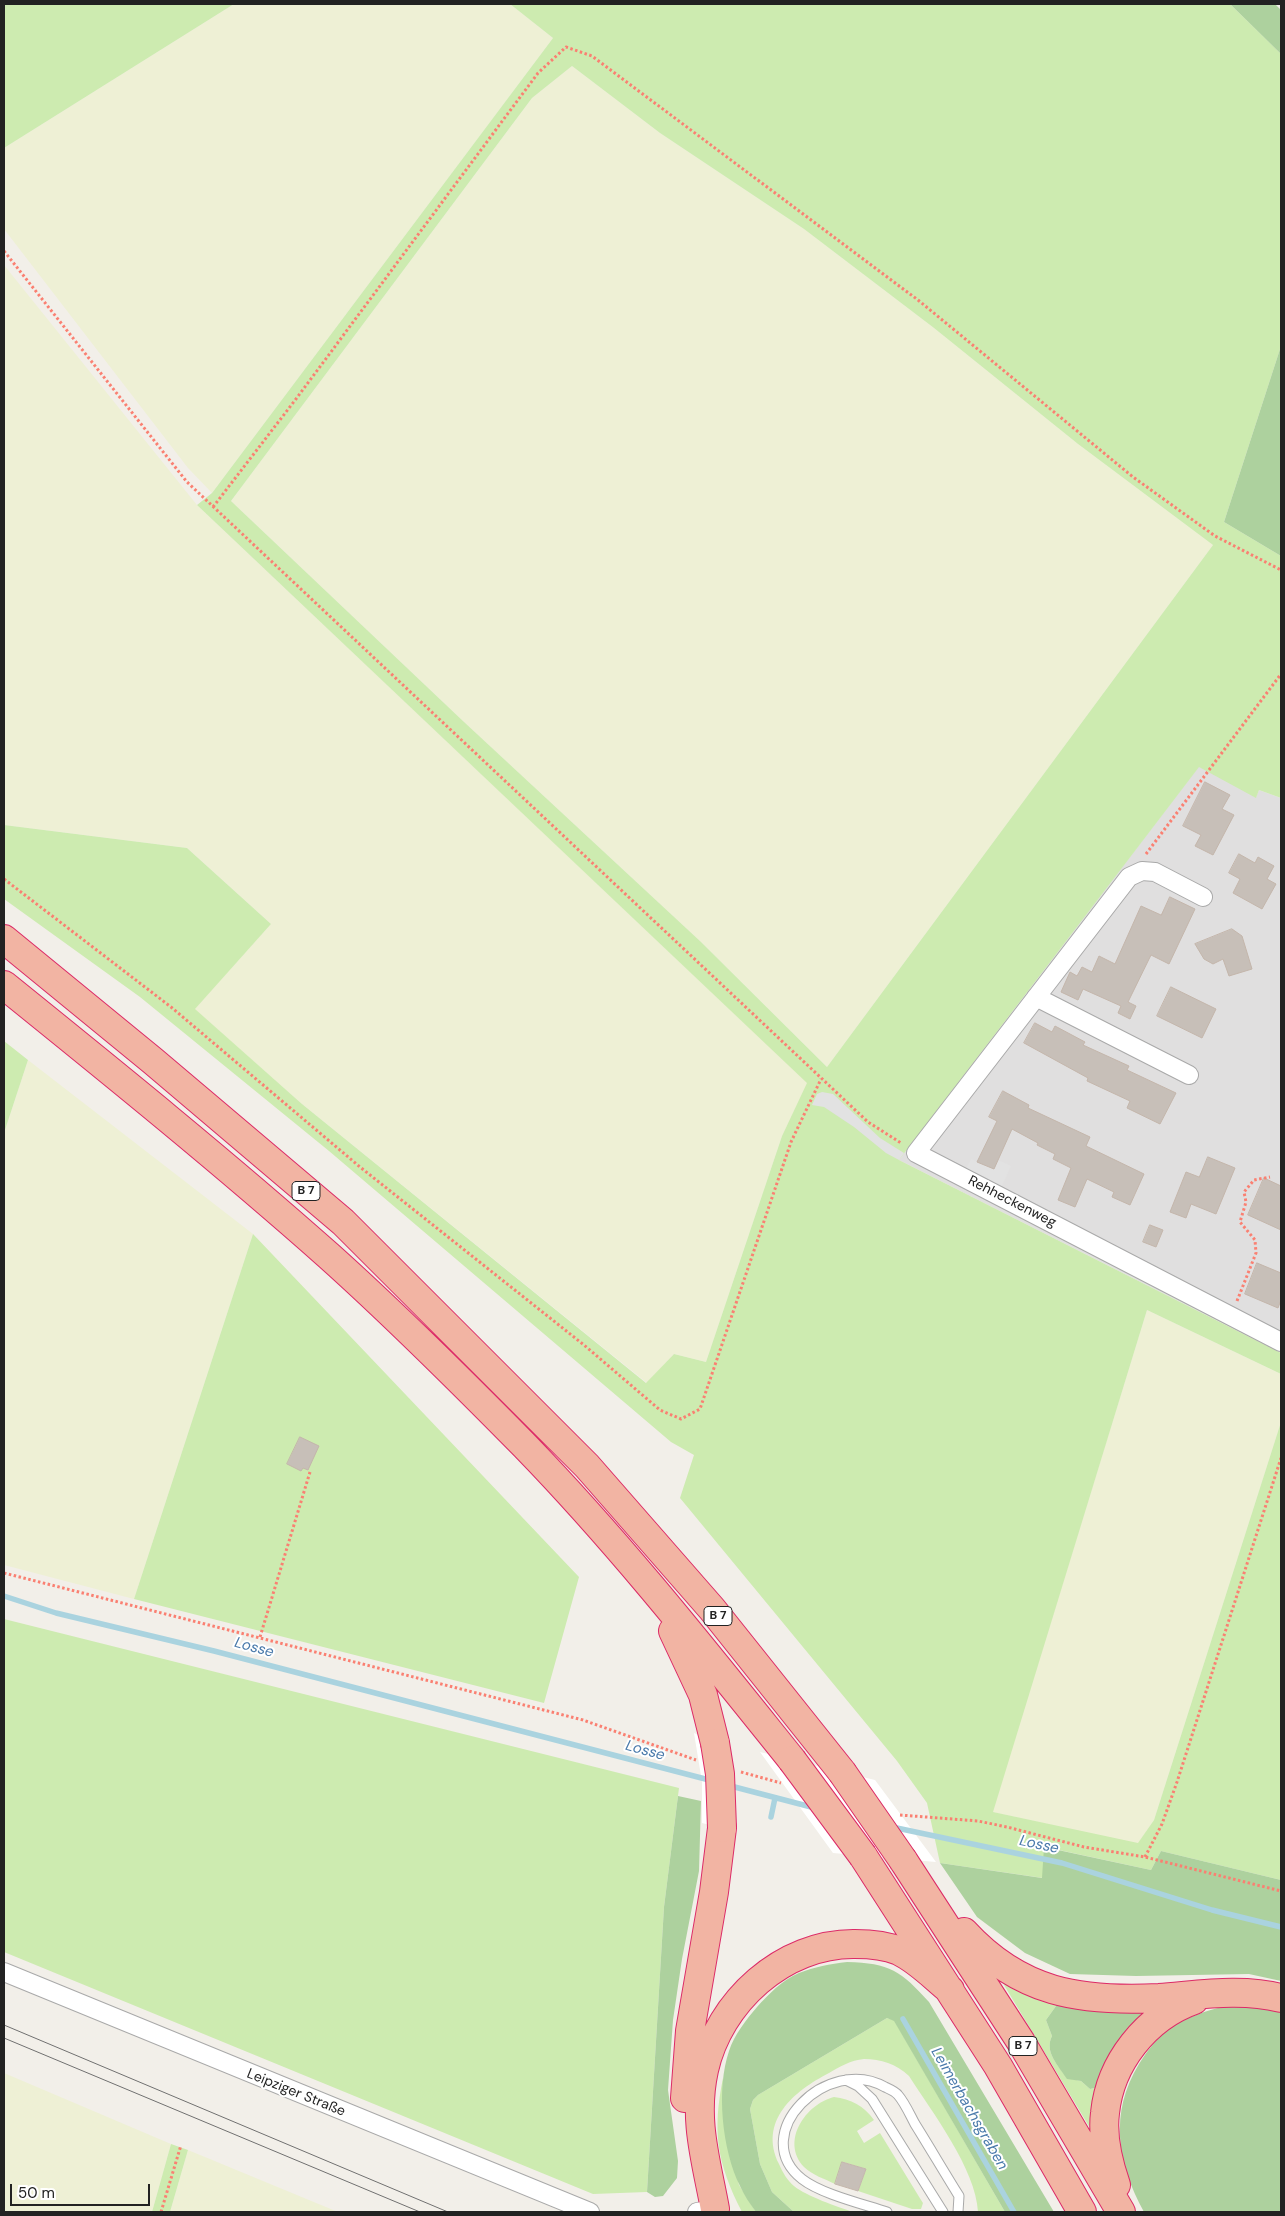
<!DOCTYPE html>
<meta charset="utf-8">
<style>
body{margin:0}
#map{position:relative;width:1285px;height:2216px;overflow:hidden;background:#f2efe9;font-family:"DM Sans",sans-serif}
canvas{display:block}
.frame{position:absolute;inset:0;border:5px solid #222;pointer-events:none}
.scale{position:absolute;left:10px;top:2184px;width:140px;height:22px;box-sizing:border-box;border:2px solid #222;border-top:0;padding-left:6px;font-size:15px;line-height:18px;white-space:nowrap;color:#222;-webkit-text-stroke:4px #fff;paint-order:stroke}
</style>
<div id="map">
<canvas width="1285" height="2216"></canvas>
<div class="frame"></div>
<div class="scale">50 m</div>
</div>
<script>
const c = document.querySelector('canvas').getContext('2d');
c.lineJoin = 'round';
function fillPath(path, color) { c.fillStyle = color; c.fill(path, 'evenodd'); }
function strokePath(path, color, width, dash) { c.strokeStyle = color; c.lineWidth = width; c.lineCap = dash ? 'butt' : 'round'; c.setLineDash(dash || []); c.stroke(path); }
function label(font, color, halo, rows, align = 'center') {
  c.font = font + ' "DM Sans",sans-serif'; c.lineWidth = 4; c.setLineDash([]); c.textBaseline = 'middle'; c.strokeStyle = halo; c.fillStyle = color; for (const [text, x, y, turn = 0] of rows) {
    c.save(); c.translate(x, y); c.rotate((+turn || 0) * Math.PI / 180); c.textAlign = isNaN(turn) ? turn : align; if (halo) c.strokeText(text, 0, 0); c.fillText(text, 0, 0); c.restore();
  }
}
const residential = new Path2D(`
 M1199,766L1256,797L1259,790L1281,798V1353L899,1160Z`);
const farmland = new Path2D(`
 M234,4H510L553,38L212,493L188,468L4,229V148Z
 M572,66L660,133L804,229L934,328L1078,444L1213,545L827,1067L700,941L463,721L231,501L532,98Z
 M4,265L197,505L808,1083L782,1136L706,1362L674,1354L647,1383L302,1104L194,1009L271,924L187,848L4,825Z
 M28,1060L253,1234L134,1599L4,1565V1133Z
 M1147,1310L1281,1374V1422L1154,1820L1138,1844L992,1812Z
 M4,2073L171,2144L152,2212H4Z
 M188,2150L338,2212H170Z`);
const grass = new Path2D(`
 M4,4H234L4,148Z
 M510,4H1230L1281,54V346L1224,522L1281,556V798L1259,790L1256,798L1199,767L899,1160L1281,1353V1374L1147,1310L993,1812L1138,1843L1154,1820L1281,1422V1880L1161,1851L1151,1870L1045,1847L1043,1878L940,1863L927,1803L897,1761L680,1498L694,1455L671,1442L329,1151L140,997L4,899V825L187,848L271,924L195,1009L302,1104L646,1383L674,1354L706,1362L782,1136L807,1083L197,505L212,493L553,38ZM572,66L660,133L804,229L934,328L1078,444L1213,545L827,1067L700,941L463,721L231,501L532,98Z
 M4,1041L28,1060L4,1133Z
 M253,1234L579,1577L544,1703L134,1599Z
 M4,1619L679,1788L664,1907L647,2192L593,2194L4,1952Z
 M995,1970L1157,2017L1096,2138ZM1056,2006L1099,2087L1090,2089L1081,2081L1067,2078C1058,2065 1044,2052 1052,2036L1046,2020Z
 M887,2018L894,2020L1005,2212H978C976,2169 932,2112 909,2076C896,2064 881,2059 864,2059C851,2060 839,2067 829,2073C794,2091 758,2121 779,2164C783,2173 787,2180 794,2186C806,2196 838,2207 853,2212H794L772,2192L760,2164L750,2109L753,2100L758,2095Z
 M723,2078V2115L739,2185L756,2212H742C717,2163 712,2132 723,2078Z
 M834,2097C851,2099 864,2106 874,2120L857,2131L864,2143L880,2133L921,2200L923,2203L921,2209H912L858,2191L866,2169L843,2162L835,2184C825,2179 812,2175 804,2167C780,2141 806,2104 834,2097Z
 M171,2144L188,2150L170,2212H152Z`);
const forest = new Path2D(`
 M1230,4H1275L1281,10V54Z
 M1281,346V556L1224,522Z
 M678,1796L701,1801L699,1871L682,1959L673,2020L668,2090L678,2161L677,2178L663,2196L655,2197L647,2192L664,1907Z
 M1044,1847L1151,1870L1161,1851L1281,1880V1981L1249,1974L1136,1976L1070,1974L1025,1953L977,1917L940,1863L1042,1878Z
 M847,1962C890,1963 901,1971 929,2002L1054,2212H1005L894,2021L887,2018L758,2095L753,2100L750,2109L760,2164L772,2192L794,2212H756C750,2204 744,2195 740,2186C722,2150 716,2089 729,2051C734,2035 746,2020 757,2007C769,1994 782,1980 799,1973C814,1967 830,1964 847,1962Z
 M1060,2005L1150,2007L1099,2087L1090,2089L1081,2081L1067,2079C1058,2065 1044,2052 1052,2036L1046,2020L1056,2006Z
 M1225,2006H1259L1281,2012V2212H1144C1117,2163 1109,2113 1139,2064C1147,2051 1157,2038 1169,2029C1186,2017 1206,2011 1225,2006Z`);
const parking = new Path2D(`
 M822,1092L833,1094L880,1138L904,1153L899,1160L886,1153L854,1127L824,1107L812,1105L817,1094Z
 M971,1159L993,1169L998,1160L1011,1166L1001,1188L965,1170Z`);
const pier = new Path2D(`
 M694,1733L724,1747L722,1828L702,1823V1782Z
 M760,1752L875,1780L936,1862L833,1853Z`);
const stream = new Path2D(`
 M4,1596L56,1613L214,1651L713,1781
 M727,1785L815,1808
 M771,1817L775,1798
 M892,1827L1062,1863L1212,1910L1281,1927
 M903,2019L1014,2212`);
const building = new Path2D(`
 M1205,782L1230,795L1222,809L1234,815L1213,855L1195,846L1201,835L1183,826Z
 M1239,854L1255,863L1258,857L1274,866L1267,879L1276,884L1262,909L1233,893L1240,879L1229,873Z
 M1170,897L1195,909L1169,964L1151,955L1128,1002L1136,1006L1130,1019L1118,1013L1121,1006L1083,989L1078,1000L1061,992L1070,972L1077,976L1082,967L1092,972L1099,956L1115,964L1141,906L1161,915Z
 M1232,929L1242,936L1252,969L1229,976L1223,959L1213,964L1204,959L1195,944Z
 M1171,987L1216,1009L1202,1038L1157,1016Z
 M1035,1023L1052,1032L1055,1026L1085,1042L1083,1045L1129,1066L1127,1070L1176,1093L1160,1124L1127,1108L1130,1101L1087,1081L1088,1078L1024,1043Z
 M1003,1091L1029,1105L1028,1108L1090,1137L1086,1146L1144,1174L1130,1205L1112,1197L1114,1192L1087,1179L1075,1207L1058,1200L1071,1168L1053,1159L1055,1154L1037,1145L1038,1143L1012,1129L994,1169L977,1162L997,1121L989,1117Z
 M1208,1157L1235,1168L1216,1214L1191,1204L1186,1218L1170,1212L1186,1172L1199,1177Z
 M1264,1178L1281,1186V1230L1248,1215Z
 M1150,1225L1163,1230L1156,1247L1143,1242Z
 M1257,1263L1281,1273V1300L1278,1308L1245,1294Z
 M300,1437L319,1446L308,1470L303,1468L301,1471L287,1464Z
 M842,2162L866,2169L858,2191L835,2184Z`);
const path = new Path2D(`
 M4,251L187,482L868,1122L901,1143
 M213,507L296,399L538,73L566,47L592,56L918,300L1133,477L1215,536L1281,570
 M1146,854L1281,674
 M4,879L171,1007L360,1167L584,1345L660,1410L681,1419L700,1409L791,1142L821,1079
 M1237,1301L1256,1253L1255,1240L1240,1222L1246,1202L1244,1192L1254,1180L1270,1177
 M4,1573L583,1720L696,1760
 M260,1637L310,1472
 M741,1772L781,1783
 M900,1815L978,1821L1007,1827L1084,1847L1145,1857L1281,1891
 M1145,1857L1162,1824L1177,1782L1281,1458
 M161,2212L181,2145`);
const service = new Path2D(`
 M846,2080L858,2086L872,2099L943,2212
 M887,2212C863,2204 821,2194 802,2179C746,2134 828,2054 885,2087C889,2089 895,2091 898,2095C905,2103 910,2115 915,2124C930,2148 944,2172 959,2196L958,2212`);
const minor = new Path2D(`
 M1203,897L1155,872L1142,871L1129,877L916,1153L1281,1342
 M1036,997L1189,1075
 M4,1972L590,2212
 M697,2212L715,2209`);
const trunk = new Path2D(`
 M4,939L153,1061L343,1222L587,1466L712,1609L842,1772
 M4,985C113,1073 223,1162 329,1256C397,1317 461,1381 525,1446C621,1545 706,1653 792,1760
 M673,1631L703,1695L715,1743
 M863,1856L998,2066L1082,2212
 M903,1860L1021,2042L1121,2212
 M964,1932C1020,1993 1080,2002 1159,1998C1200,1995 1241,1988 1281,1998
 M685,2098L690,2031L714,1892L722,1828
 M1116,2185C1108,2162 1102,2137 1105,2113C1110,2063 1146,2017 1194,2000
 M715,2209C706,2160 693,2120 704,2070C719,2002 783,1943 855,1944C869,1944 885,1945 899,1951C918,1960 934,1977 950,1990`);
const tram = new Path2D(`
 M4,2025L448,2212
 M4,2038L420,2212`);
const trunkBridge = new Path2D(`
 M715,1743L720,1774L722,1828
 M792,1760L863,1856
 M842,1772L903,1860`);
const shields = [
 [306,1191,28],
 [718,1616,28],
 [1023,2046,28]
];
const shieldNames = [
 ["B 7",306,1191],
 ["B 7",718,1616],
 ["B 7",1023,2046]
];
const streetNames = [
 ["Rehheckenweg",1012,1202,27],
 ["Leipziger Straße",296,2093,22]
];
const waterNames = [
 ["Losse",254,1648,15],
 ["Losse",645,1751,15],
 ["Losse",1039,1845,12],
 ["Leimerbachsgraben",969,2109,60]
];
fillPath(residential, '#e0dfdf');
fillPath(farmland, '#eef0d5');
fillPath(grass, '#cdebb0');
fillPath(forest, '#add19e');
fillPath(parking, '#e2e2e2');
fillPath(pier, '#fff');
strokePath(stream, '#aad3df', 5.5);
fillPath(building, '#c7bfb8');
strokePath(building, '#c4b6ab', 1);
strokePath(service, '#a9a9a9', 11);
strokePath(minor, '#a9a9a9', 20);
strokePath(trunk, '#dc2a67', 30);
strokePath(path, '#fa8072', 3, [2.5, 2.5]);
strokePath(service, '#fff', 9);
strokePath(minor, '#fff', 18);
strokePath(trunk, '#f2b4a3', 28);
strokePath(tram, '#707070', 1);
strokePath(trunkBridge, '#dc2a67', 30, []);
strokePath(trunkBridge, '#f2b4a3', 28);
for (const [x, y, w] of shields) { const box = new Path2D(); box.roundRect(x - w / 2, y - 9.5, w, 19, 4); c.fillStyle = '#fff'; c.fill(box); strokePath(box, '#222', 1); }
label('bold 12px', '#222', null, shieldNames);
label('14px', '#222', '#fff', streetNames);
label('italic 15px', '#4a7aab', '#fff', waterNames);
</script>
